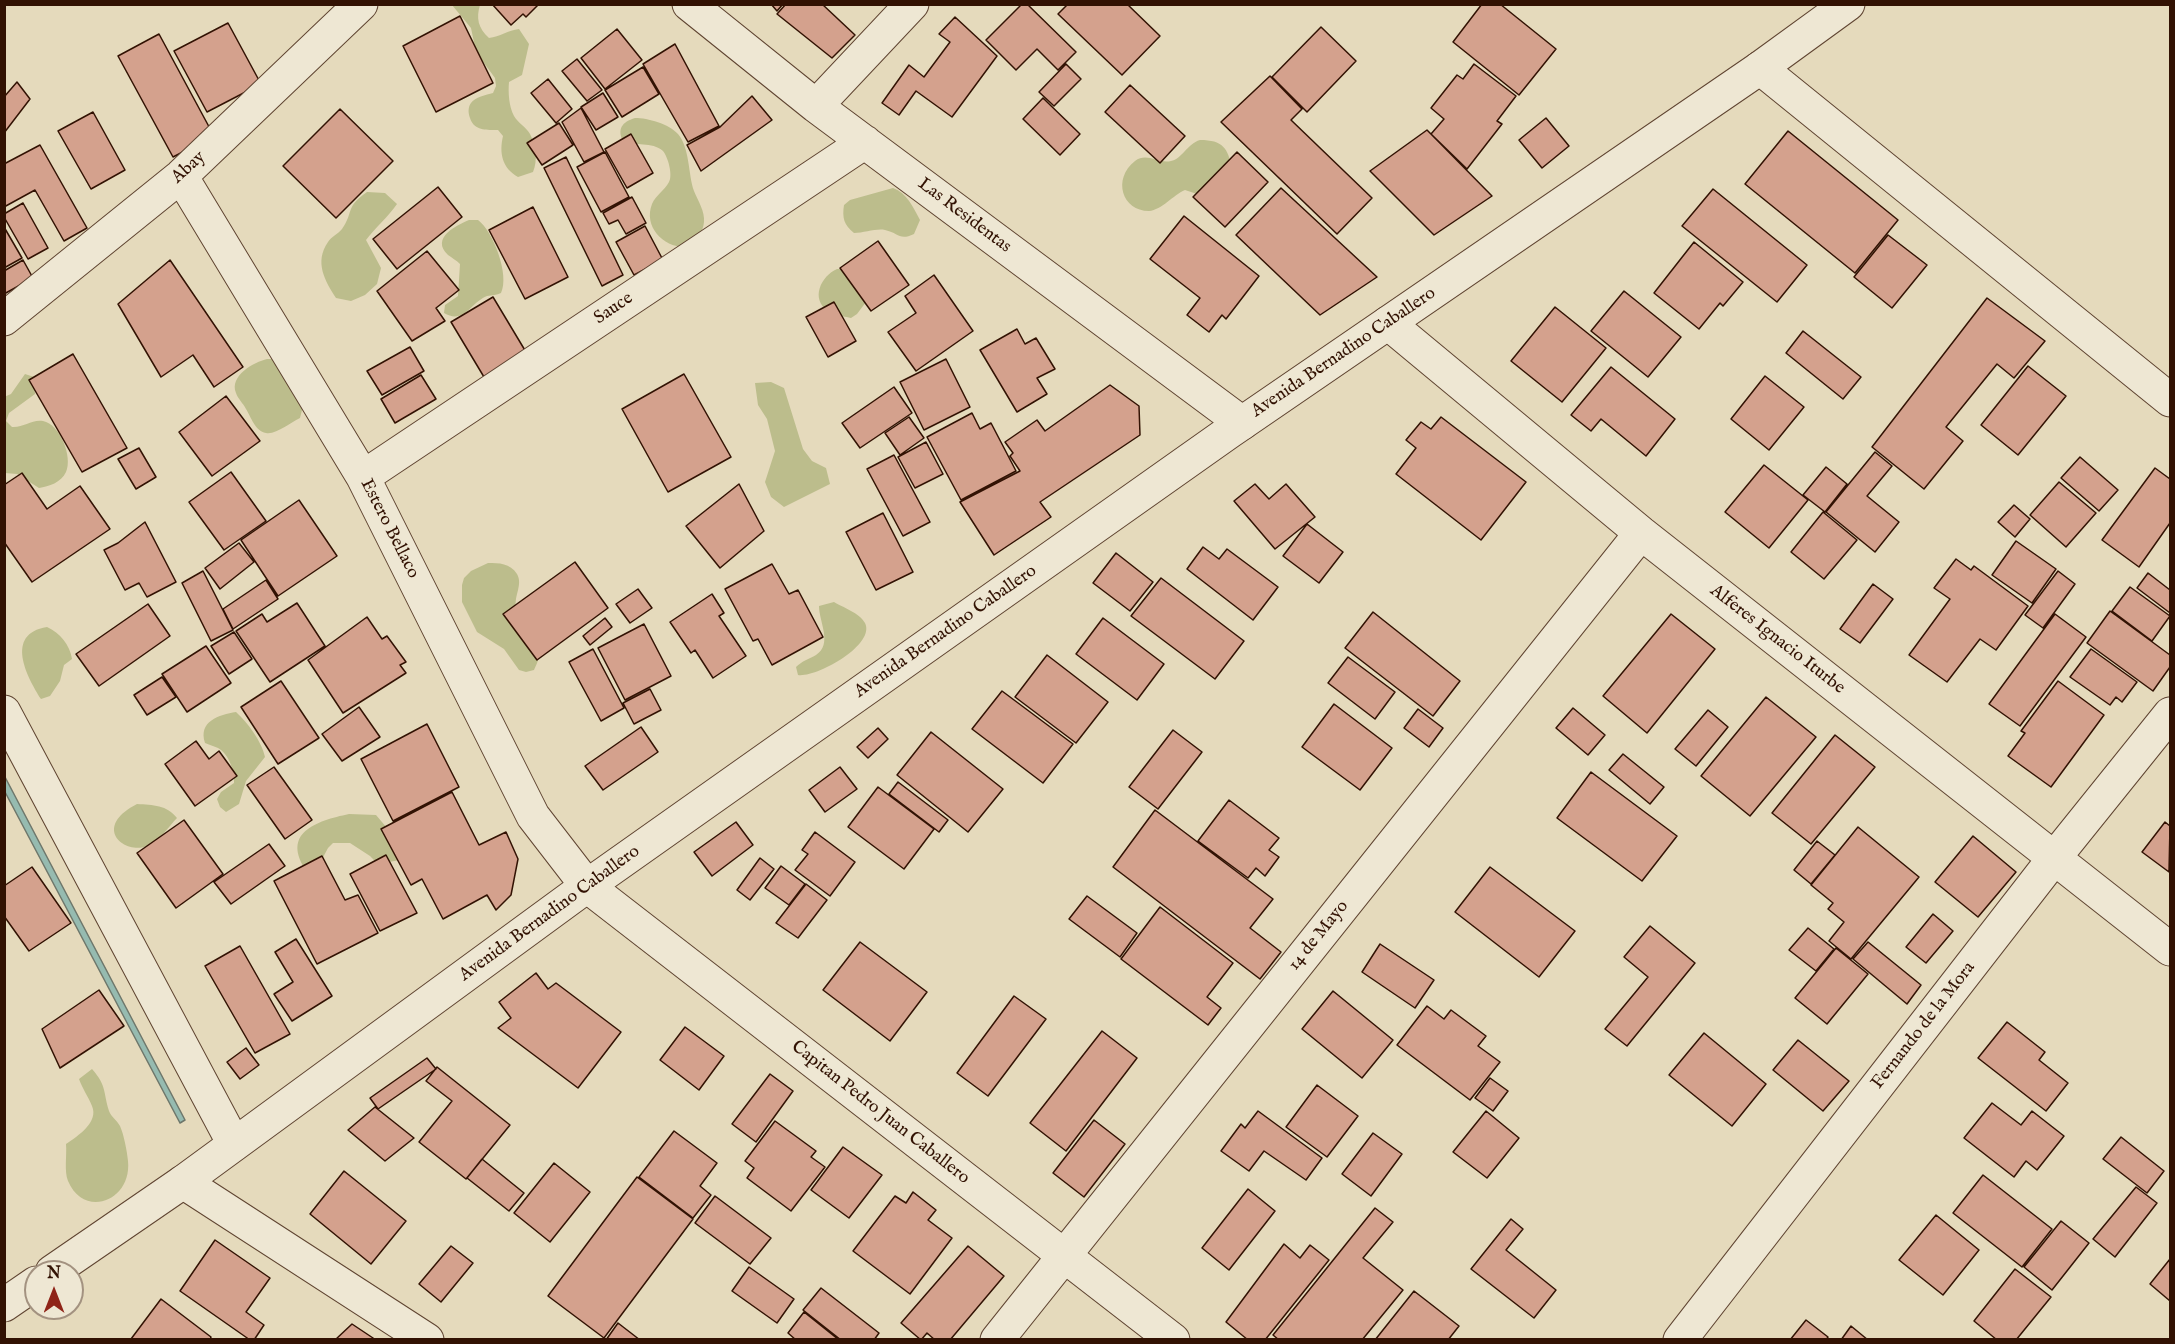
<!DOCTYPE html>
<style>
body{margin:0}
#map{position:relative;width:2175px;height:1344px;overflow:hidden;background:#e5dabc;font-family:"IM FELL English",serif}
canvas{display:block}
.frame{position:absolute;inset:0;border:6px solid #321203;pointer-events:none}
.north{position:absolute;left:24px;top:1260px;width:60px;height:60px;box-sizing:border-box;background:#eee7d3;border:2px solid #a39280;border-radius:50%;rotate:0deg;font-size:16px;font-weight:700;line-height:24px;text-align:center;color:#321203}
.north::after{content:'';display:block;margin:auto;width:21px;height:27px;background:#8f2418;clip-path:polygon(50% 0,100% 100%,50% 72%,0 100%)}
</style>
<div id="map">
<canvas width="2175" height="1344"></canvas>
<div class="frame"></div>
<div class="north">N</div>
</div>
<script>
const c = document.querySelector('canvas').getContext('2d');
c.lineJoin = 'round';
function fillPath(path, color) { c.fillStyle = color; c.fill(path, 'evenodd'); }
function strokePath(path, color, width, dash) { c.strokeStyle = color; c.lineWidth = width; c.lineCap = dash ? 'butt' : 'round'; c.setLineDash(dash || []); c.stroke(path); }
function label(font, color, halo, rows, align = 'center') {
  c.font = font + ' "IM FELL English",serif'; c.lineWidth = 4.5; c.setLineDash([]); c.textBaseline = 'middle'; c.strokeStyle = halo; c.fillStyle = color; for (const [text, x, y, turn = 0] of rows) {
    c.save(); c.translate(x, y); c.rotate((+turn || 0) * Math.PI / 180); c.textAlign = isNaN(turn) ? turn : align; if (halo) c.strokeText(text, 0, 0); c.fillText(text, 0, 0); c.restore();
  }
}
const green = new Path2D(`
 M452,5H480C476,18 478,28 489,38C500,37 508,30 519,29L529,44L522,75L509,82C508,92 509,107 514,116C518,123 526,127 530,134C536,146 538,160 533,172L518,177C502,168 499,153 503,136L498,130C487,130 474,131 470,118C468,113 468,107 471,103C475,97 486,95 493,93L496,86L495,78L476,52L471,28Z
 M635,118C648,118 669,124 678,134C690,148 688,174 694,191C698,201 705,211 704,222C703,234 695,240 686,247C664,248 643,227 652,204C656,195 664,191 669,182C673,175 668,157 663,151C652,141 635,147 623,141C617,129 622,122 635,118Z
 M1200,140C1223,140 1228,148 1232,169L1200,195L1185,190C1173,195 1162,210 1149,211C1122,211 1112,179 1135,161C1147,152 1158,164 1171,161C1182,159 1187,144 1200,140Z
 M893,188C907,193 913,207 920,220L914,234C899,241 899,233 885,230C877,228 864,233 854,233C844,225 842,218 844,205L850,200Z
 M367,192L385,193L397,204C388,217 376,227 366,240L381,268L377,284L365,295L351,301L336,298C325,281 314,262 328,242C331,237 338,234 342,229C354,212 345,207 367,192Z
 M469,220H478C493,231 510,275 501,293C497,295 492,295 487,296C471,302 464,325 444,313L445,305L458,296L460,264C456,260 452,258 448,255C430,238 457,225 469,220Z
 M837,269H845L869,298L857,314L851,318C843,316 834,316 828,311C810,299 821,276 837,269Z
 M267,359H275L304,402L300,418C291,422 276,435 266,433C255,431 251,417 246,409C243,403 238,399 236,393C229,376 254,362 267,359Z
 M25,374L34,377L35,394L9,413L6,421L12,427C23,428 32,419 43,421C60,424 73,457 66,472C61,483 49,486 39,488L17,474L5,473L4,397L11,394Z
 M771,382L784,388L803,449L812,461L826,468L830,484L784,507L771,497L765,482L775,451L767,419L758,405L755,383Z
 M488,563C499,563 510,563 517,574C523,585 514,595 516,607C520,631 552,638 534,670L526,672L519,670L504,649L477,632L462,602V585L464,578L471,571Z
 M834,602C842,607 860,613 865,623C876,645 816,678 798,675L796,667C802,661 809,659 816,655C833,644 819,622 819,606Z
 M47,627C60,633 70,645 72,659L64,665L60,681L50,696L41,699C27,677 4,634 47,627Z
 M236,712C248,723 262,742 265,757L246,781L239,804L226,812L220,807L217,799L221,792L234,783C235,772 229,754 218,748C214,746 209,745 205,743C198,721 219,715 236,712Z
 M137,804C153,805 167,805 177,818C169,826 160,840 150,845C126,857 90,828 137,804Z
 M349,814L376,815L393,835L400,860L383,863L376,862L370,856L350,843H333L328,848L320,863L307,872C280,833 316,821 349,814Z
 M92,1069C107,1086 103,1092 109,1111C111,1117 117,1120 120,1126C124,1135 127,1151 128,1161C132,1201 84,1219 68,1181C64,1171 67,1155 66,1144C78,1136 99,1122 92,1106C88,1096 82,1088 79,1079Z`);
const water = new Path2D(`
 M5,777L185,1120L180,1123L5,792Z`);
const building = new Path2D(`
 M492,4H539L526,17L523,14L511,25Z
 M771,4H783L777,11Z
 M786,4H822L855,35L832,58L777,14Z
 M1022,4H1027L1076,52L1058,70L1037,49L1016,70L986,40Z
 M1068,4H1127L1160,36L1122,75L1058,14Z
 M1482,4H1500L1556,49L1519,95L1453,42Z
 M460,16L493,83L436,112L403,46Z
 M955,17L997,56L952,117L916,91L899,115L882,103L909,65L924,77L950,42L939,34Z
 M228,23L261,84L207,112L174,51Z
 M1321,27L1356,61L1307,112L1272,77Z
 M617,29L642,60L605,89L581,58Z
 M159,34L214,136L173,157L118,56Z
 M675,44L719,126L688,142L643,64Z
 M577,59L602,90L587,101L562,71Z
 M1066,64L1081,79L1054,106L1039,92Z
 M1474,64L1516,96L1497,121L1502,124L1467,169L1431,134L1444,119L1431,108L1457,75L1463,79Z
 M643,67L659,94L622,117L605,90Z
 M1270,76L1302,109L1291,120L1372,198L1337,234L1221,122Z
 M548,79L572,109L556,123L531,93Z
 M17,82L30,99L4,133V97Z
 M1130,85L1185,136L1160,163L1105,112Z
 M603,93L618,117L596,130L581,107Z
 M752,96L772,120L701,171L687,145L720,127Z
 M1043,98L1080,134L1060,155L1023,119Z
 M581,108L604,152L584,162L562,122Z
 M340,109L393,161L336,218L283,166Z
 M93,112L125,170L91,189L58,131Z
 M1546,118L1569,146L1542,168L1519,140Z
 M559,123L573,145L542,165L527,143Z
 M1427,130L1492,196L1434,235L1370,171Z
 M1788,131L1898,220L1855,273L1745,184Z
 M631,134L653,173L627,188L605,149Z
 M40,145L87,228L64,241L35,190L4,207V164Z
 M605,152L629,197L601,212L577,167Z
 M1237,152L1268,182L1225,227L1193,197Z
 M566,157L623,275L602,286L544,168Z
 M438,187L462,217L397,269L373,239Z
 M1281,188L1377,277L1320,315L1236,235Z
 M1713,189L1807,265L1777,302L1682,226Z
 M632,197L646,223L626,234L618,220L609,224L603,213Z
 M23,203L48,248L28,259L4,217V214Z
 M533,207L568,277L525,299L489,230Z
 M1184,216L1259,276L1226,319L1222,315L1209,332L1187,315L1200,298L1150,259Z
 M645,226L663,260L634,275L616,242Z
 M4,227L22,258L4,268Z
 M1888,235L1927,265L1892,308L1854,277Z
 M878,241L909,285L871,311L840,268Z
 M1694,242L1743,282L1723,306L1720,303L1699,329L1654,293Z
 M427,251L459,290L436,308L445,321L412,341L377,291Z
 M23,260L33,278L4,294V271Z
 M170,260L243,367L214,387L193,355L161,377L118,304Z
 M934,275L973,331L916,371L888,332L916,313L905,296Z
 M1624,291L1681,337L1648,377L1591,331Z
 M493,297L526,352L484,377L451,322Z
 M1987,298L2045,341L2014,378L1997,364L1946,427L1963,441L1924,489L1872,447Z
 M834,302L856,341L828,357L806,317Z
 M1555,307L1606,348L1562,402L1511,361Z
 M1017,329L1025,344L1036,338L1055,369L1037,378L1047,394L1017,412L980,350Z
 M1803,331L1861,377L1843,399L1786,353Z
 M410,347L424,371L382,395L367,371Z
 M73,354L127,448L82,472L29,380Z
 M946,359L970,407L924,430L900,382Z
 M2028,366L2066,396L2018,455L1981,425Z
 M1611,367L1675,419L1646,456L1601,419L1591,431L1571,415Z
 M684,374L731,457L668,492L622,409Z
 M421,375L436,399L395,423L381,399Z
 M1765,376L1804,407L1769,450L1731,419Z
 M1110,385L1139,406L1140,435L1040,502L1051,517L994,555L960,502L1020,471L1010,456L1013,453L1005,442L1037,420L1045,431Z
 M894,387L912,413L860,448L842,423Z
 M226,396L260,441L212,476L179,432Z
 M972,413L980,429L991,423L1016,471L961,500L927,437Z
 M909,417L924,438L900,455L885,433Z
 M1441,417L1526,482L1481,540L1396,474L1416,448L1406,440L1421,422L1431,429Z
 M926,442L943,474L915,488L898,457Z
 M139,448L156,477L136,489L118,459Z
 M1875,452L1892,466L1867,496L1899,522L1875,552L1826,512Z
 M894,455L930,522L903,536L867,469Z
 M2080,457L2118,490L2099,511L2061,478Z
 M1764,465L1808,500L1769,548L1725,512Z
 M1826,467L1847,484L1825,512L1803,495Z
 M2155,468L2170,479V523L2139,567L2102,540Z
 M231,472L266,521L224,550L189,502Z
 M22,473L47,509L80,486L110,529L32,582L4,542V485Z
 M2059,482L2096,513L2066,547L2030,515Z
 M739,484L764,531L720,568L686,526Z
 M1255,484L1269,499L1286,484L1315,517L1275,549L1234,501Z
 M299,500L337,556L278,596L241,540Z
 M2014,505L2030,519L2015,537L1998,522Z
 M1823,512L1857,540L1824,579L1791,552Z
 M883,513L913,572L876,590L846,532Z
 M145,522L176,582L147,597L139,583L125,590L104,550L118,543Z
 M1307,524L1343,552L1319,583L1283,556Z
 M2016,541L2056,569L2032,603L1992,575Z
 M239,543L254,562L220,589L205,568Z
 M1203,547L1219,559L1227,549L1278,587L1253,620L1187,569Z
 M1116,553L1153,582L1130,611L1093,583Z
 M1956,559L1971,570L1974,566L2028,606L1996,650L1980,639L1947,682L1909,655L1950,599L1934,588Z
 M575,562L608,608L537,660L503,614Z
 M772,564L789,594L798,590L823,637L772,665L758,639L753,641L725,589Z
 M203,571L233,630L211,641L182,583Z
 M2058,571L2075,584L2043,628L2025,615Z
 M2148,573L2170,590V613L2137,588Z
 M1161,578L1244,641L1215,679L1131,616Z
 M266,580L278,599L233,629L223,609Z
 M1873,584L1893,599L1860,643L1840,629Z
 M2130,587L2170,616L2152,641L2112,611Z
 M638,589L652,608L630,623L616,604Z
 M712,594L724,613L719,616L746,656L713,678L695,650L691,653L670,622Z
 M297,603L325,646L270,682L236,631L262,614L267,622Z
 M148,604L170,636L99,686L76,654Z
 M2110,611L2170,655V667L2153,691L2087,643Z
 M1373,612L1460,681L1433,716L1345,648Z
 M1671,614L1715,649L1647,733L1603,696Z
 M2055,614L2086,637L2020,726L1989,704Z
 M367,617L382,639L387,636L406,662L400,665L406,673L343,713L308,660Z
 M605,618L612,627L590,645L583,636Z
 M1103,618L1164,664L1137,700L1076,654Z
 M644,624L671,676L625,700L598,648Z
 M234,632L252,659L229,674L211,646Z
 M206,646L231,683L187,712L162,674Z
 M593,649L624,708L601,721L569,662Z
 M2091,649L2137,682L2122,702L2116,697L2110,705L2070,677Z
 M1047,655L1108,702L1076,743L1015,697Z
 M1348,657L1395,692L1375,719L1328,683Z
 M162,677L176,697L147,715L134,695Z
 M281,681L319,738L278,764L241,707Z
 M2058,681L2104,715L2051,787L2008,756L2025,733L2021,731Z
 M650,689L661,710L634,724L623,703Z
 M1002,691L1073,744L1043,783L972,729Z
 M1766,697L1816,737L1750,816L1701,776Z
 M1334,704L1392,748L1360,790L1302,747Z
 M359,707L380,737L342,761L322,734Z
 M1573,708L1605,735L1588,755L1556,728Z
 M1418,709L1443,728L1429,747L1404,728Z
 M1708,710L1728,727L1696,766L1675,749Z
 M427,724L459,787L393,821L361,759Z
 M641,727L658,752L603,790L585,766Z
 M878,728L888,739L868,758L857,747Z
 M1173,730L1202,752L1158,809L1129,787Z
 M931,732L1003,789L968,832L897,775Z
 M1835,735L1875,767L1811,844L1772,813Z
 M196,741L209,759L219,751L237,776L195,806L165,764Z
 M1623,754L1664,787L1650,804L1609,770Z
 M274,767L312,820L285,839L247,785Z
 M840,767L857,789L825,812L809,790Z
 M1591,772L1677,836L1642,881L1557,818Z
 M898,782L948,820L939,832L889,794Z
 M878,787L934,829L904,869L848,827Z
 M452,792L479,845L506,832L518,859L511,895L496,910L487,895L443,919L422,879L411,885L381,829Z
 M1229,800L1279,838L1269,850L1279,857L1265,876L1256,868L1248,878L1198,841Z
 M1155,810L1273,899L1250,928L1281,952L1260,979L1113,867Z
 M184,820L223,874L176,908L137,853Z
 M736,822L753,845L712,876L694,852Z
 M2165,822L2170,826L2169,872L2142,852Z
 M1858,827L1919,877L1851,959L1829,941L1844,922L1828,909L1833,903L1811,885Z
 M815,832L855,862L830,896L795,870L808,854L802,850Z
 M1973,836L2016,872L1978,917L1935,882Z
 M1817,841L1835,855L1811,884L1794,870Z
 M269,844L285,866L231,904L214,882Z
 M386,855L417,913L380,931L350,874Z
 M322,856L345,900L358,895L378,933L317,964L274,881Z
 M760,858L774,869L750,900L737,890Z
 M781,866L805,884L789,905L765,888Z
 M32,867L71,923L29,951L4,916V886Z
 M1490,867L1575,931L1539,977L1455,912Z
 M806,884L827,900L798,938L776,923Z
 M1087,896L1137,933L1120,957L1069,919Z
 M1160,907L1233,963L1207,997L1221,1008L1208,1025L1121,959Z
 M1933,914L1953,931L1926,963L1906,947Z
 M1650,926L1695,963L1627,1046L1605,1029L1648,977L1624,957Z
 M1808,928L1834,949L1816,971L1789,950Z
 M296,939L332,996L292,1021L274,994L293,982L275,952Z
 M860,942L927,992L890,1041L823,990Z
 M1868,942L1921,985L1907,1004L1853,959Z
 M1380,944L1434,980L1415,1008L1362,972Z
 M240,946L290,1034L255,1053L205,966Z
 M1836,948L1868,974L1827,1024L1795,998Z
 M536,973L548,989L556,983L621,1032L578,1088L498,1028L511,1018L499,1002Z
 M99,990L124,1026L60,1068L42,1029Z
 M1333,991L1393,1040L1362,1078L1302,1029Z
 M1014,996L1046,1019L988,1096L957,1073Z
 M1427,1006L1444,1019L1451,1010L1486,1036L1478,1046L1500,1062L1470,1100L1397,1045Z
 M2007,1022L2045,1052L2039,1060L2068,1083L2046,1111L1978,1058Z
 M685,1027L724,1056L699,1090L660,1060Z
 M1102,1031L1137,1058L1066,1151L1030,1123Z
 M1704,1033L1766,1084L1732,1126L1669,1075Z
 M1798,1040L1849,1081L1823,1111L1773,1070Z
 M246,1048L259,1065L240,1079L227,1062Z
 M427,1058L436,1069L378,1109L370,1098Z
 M437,1067L510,1125L466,1179L419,1142L452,1101L426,1081Z
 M770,1074L793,1091L756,1142L732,1124Z
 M1490,1078L1508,1091L1493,1111L1475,1098Z
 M1317,1085L1358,1116L1327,1157L1286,1127Z
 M1992,1103L2021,1125L2032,1111L2064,1136L2037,1170L2026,1161L2014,1177L1964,1138Z
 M375,1107L414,1138L385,1161L348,1130Z
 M1258,1111L1322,1158L1306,1180L1264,1151L1249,1171L1221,1151L1241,1124L1245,1128Z
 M1486,1111L1519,1138L1487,1178L1453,1152Z
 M1094,1120L1125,1144L1084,1197L1053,1173Z
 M775,1121L816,1151L811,1157L825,1167L791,1211L747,1178L754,1168L745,1161Z
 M674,1131L717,1163L700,1186L711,1195L693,1218L639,1177Z
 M1373,1133L1402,1154L1371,1196L1342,1174Z
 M2121,1137L2164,1171L2147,1193L2103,1159Z
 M843,1147L882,1175L849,1218L811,1190Z
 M482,1159L524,1193L509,1211L467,1178Z
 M554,1163L590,1192L550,1242L514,1213Z
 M344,1171L406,1221L371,1264L310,1214Z
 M1983,1175L2052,1229L2022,1267L1953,1213Z
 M637,1177L693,1219L604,1338L548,1296Z
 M2136,1187L2157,1203L2115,1257L2093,1239Z
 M1248,1189L1275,1211L1229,1270L1202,1248Z
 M913,1192L936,1210L928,1220L952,1238L910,1294L853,1251L895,1196L906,1203Z
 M715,1196L771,1238L750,1264L695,1223Z
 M1375,1208L1393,1222L1363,1258L1403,1290L1362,1340H1279L1273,1335Z
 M1936,1215L1979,1250L1943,1295L1899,1260Z
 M1511,1219L1523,1229L1506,1250L1556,1290L1534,1318L1471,1269Z
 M2061,1221L2089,1243L2052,1290L2024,1267Z
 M215,1240L270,1278L246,1312L264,1325L254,1340H250L180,1291Z
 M1284,1244L1300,1258L1310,1245L1329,1260L1265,1340H1248L1226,1322Z
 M451,1246L473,1263L441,1302L419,1284Z
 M968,1246L1004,1276L950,1340H935L927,1333L921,1340L901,1323Z
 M2170,1259V1301L2150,1284Z
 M749,1267L794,1299L777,1323L732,1291Z
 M2015,1269L2051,1297L2016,1340H1997L1974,1321Z
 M821,1288L879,1333L874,1340H841L803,1310Z
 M1414,1291L1459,1326L1448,1340H1375Z
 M161,1299L211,1337L210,1340L131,1339Z
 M804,1312L839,1340H796L788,1333Z
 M1806,1320L1828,1337L1826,1340H1790Z
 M618,1323L640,1340H606Z
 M352,1324L376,1340H335Z
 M1851,1326L1868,1340H1841Z`);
const minor = new Path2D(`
 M689,4L816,106L1242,423
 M1760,68L2170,400
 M816,106L912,4
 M181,176L363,477L533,816L587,886L1173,1340
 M4,319L181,176L361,4
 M1388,323L1641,533L2170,949
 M363,477L865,142
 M4,712L234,1144
 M183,1182L427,1340
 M997,1340L1641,533
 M1680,1340L2055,857L2170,714`);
const tertiary = new Path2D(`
 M52,1272L183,1182L587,886L1229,432L1760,68L1848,4
 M4,1305L36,1283`);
const streetNames = [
 ["Abay",189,168,-42],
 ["Las Residentas",964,216,37],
 ["Sauce",614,309,-34],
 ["Avenida Bernadino Caballero",1344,353,-34],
 ["Estero Bellaco",389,529,63],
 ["Avenida Bernadino Caballero",946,632,-35],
 ["Alferes Ignacio Iturbe",1777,640,38],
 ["Avenida Bernadino Caballero",550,914,-36],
 ["14 de Mayo",1319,936,-51],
 ["Fernando de la Mora",1924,1026,-52],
 ["Capitan Pedro Juan Caballero",880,1113,38]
];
fillPath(green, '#bcbd8c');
fillPath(water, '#96bbb0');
strokePath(water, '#6e776b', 1.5);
fillPath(building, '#d4a18d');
strokePath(building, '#321203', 1.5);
strokePath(minor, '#5f4431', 35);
strokePath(tertiary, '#5f4431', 35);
strokePath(minor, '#eee7d3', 33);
strokePath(tertiary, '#eee7d3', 33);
label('18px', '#321203', '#eee7d3', streetNames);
</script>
